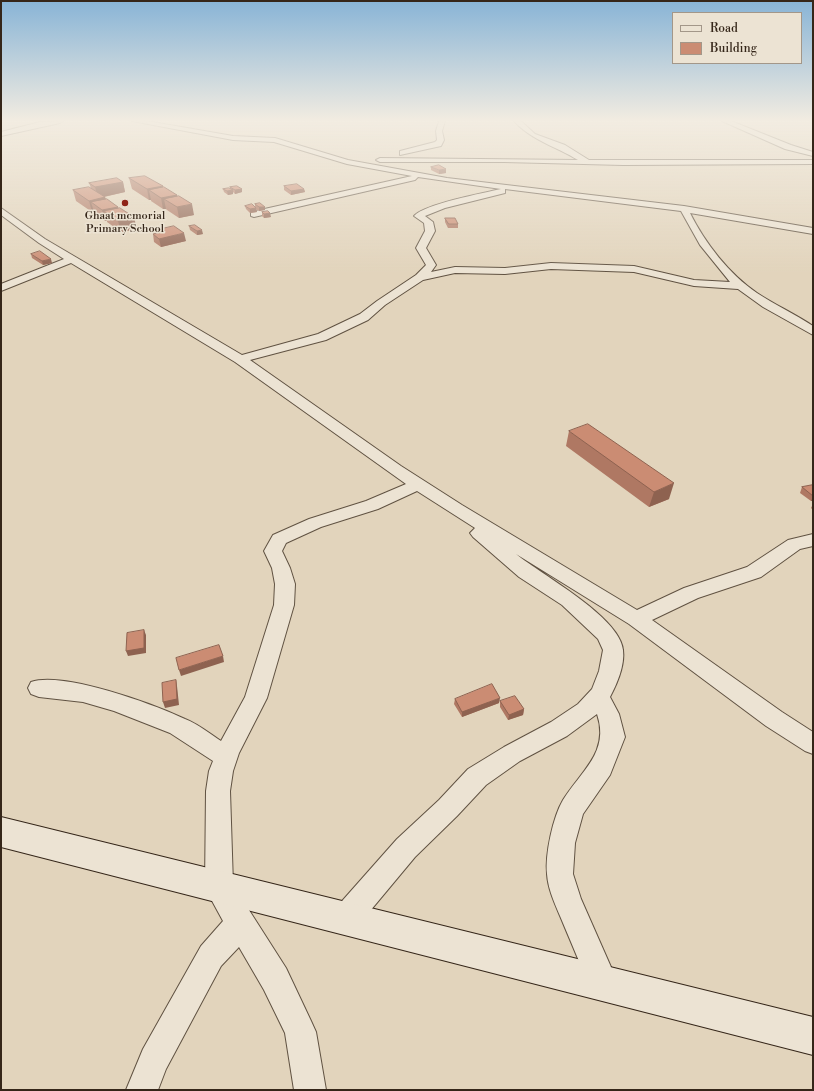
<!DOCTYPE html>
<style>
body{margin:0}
#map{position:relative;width:814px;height:1091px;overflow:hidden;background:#e2d4bc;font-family:"Libre Bodoni",serif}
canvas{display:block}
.frame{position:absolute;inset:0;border:2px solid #352619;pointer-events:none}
.legend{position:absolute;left:672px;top:12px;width:130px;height:52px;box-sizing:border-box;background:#ece3d3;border:1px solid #a39789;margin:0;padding:5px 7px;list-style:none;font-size:12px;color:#352619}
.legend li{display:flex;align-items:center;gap:8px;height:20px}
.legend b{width:20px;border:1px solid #a39789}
</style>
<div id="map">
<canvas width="814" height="1091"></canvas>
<div class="frame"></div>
<ul class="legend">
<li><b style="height:5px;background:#ece3d3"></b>Road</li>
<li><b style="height:11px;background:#cb8c73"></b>Building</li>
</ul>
</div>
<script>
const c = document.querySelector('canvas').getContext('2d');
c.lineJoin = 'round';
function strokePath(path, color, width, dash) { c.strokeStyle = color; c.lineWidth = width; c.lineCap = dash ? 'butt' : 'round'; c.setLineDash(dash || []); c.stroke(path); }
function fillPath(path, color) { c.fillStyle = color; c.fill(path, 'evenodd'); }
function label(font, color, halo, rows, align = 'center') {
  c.font = font + ' "Libre Bodoni",serif'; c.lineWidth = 3; c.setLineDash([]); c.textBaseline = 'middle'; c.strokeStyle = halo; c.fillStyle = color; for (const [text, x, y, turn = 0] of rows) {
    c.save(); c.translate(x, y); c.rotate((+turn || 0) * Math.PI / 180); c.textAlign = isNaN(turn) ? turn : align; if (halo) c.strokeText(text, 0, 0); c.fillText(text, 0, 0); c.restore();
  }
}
const street = new Path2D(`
 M63,121L60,123L1,136V132L40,122Z
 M132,121H147L233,136L275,138L348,160L447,178L684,206L813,228V234L690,213C705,243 729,274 757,293C775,305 795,314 813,326V335L763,307L738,289L694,286L634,272L551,269L505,274L455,273L423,280L385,305L368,320L326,340L250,360L401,466L462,505L637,610L684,588L747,567L788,540L813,534V546L800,549L761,577L698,598L652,620L782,712L813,732V754L805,751L766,726L629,624L516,554C542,575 620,617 623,650C625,665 617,684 610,697L619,714L625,737L610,775L583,814L575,843L573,874L581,899L618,983L614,994L603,998L592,994C583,970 573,947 563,923C557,908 548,891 547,874C545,854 553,817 563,800C581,771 610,752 597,714L567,736L520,761L486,785L457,816L415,857L355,929L345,933L335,929L331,919L335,909L397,839L439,800L468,769L504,747L551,722L578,704L592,689L599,671L603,650L598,639L562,605L519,577L473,537L470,533L475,528L417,491L378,509L321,527L286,543L282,551L290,568L295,584L294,605L267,698L239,753L233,771L230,791L233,885L286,968L311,1021L316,1032L326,1090H294L285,1033L264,990L239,947L221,966L166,1069L158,1090H126L143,1049L201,946L223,921L205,888L206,791L209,771L213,761L170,733L114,711L83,702L39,697L31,694L28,688L31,682C63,671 153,704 185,719C198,724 210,734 221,741L245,697L274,605L275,584L272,568L264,551L273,535L309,519L366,501L406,484L235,362L71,263L1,291V284L64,259L39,243L1,215V208L45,239L242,355L318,334L360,314L377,301L416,275L426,265L416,248L425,231L424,223L414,216C424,204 484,193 501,189L418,177L415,180L254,217L251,216V212L412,176L347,164L274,142L233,140ZM505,189L681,211L700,245L730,282L694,280L634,266L551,263L505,268L455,267L431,272L436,265L426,248L435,231L433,222L425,216L445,208L505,193Z
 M439,121H445L442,131L444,140L441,146L400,155V151L435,142L437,140L436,131Z
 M514,121H521L535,134L565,145L589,160H813V164L623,165L504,162H380L376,160L380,158L578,160C557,147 531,140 514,121Z
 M722,121H731L791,145L813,152V156L785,149Z`);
const secondary = new Path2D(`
 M1,817L813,1017V1055L1,847Z`);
const wall = new Path2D(`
 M431,167L446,173L439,174L431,170Z
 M129,178L163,188L177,196L194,215L179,218L167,210L166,209H163L151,201V200H149L132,189Z
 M123,182L125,192L104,197H105L106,199L118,208L137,229L121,232L107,222V221H105L94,213V212H92L76,201L73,190L91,188L89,183Z
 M284,186L304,189L305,192L291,195L284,190Z
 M230,187L242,189V192L235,194L233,192V194L228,195L224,192L223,189H230Z
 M255,204L265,210L259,211L256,209L257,212L250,213L246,209L245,206L255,207Z
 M262,212L271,217L264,218L262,216Z
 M445,218L458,224V228H448L445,222Z
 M189,226L203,234L197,235L190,230Z
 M161,229L186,241L161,247L154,242L153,234L162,232Z
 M31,254L52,263L43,265L32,258Z
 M569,431L669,499L649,507L566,446Z
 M813,485V501H811L800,493L802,487Z
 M813,504V510L811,508Z
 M455,699L499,703L462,717L454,704Z
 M500,701L524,709L523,715L508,720L500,707Z`);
const shadedWall = new Path2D(`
 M446,169V173L439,174V170Z
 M123,182L125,192L98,198L95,187Z
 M163,186L165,197L149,190L151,200H149L147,189Z
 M242,189V192L235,194V190Z
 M304,189L305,192L291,195V191Z
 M233,190V194L228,195L227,191Z
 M177,195L179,206L164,199L166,209H163L161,198Z
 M105,197L108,208L91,202L94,212H92L89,201Z
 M192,204L194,215L179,218L177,207Z
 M118,207L120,218L104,211L107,221H105L102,210Z
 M259,207H265V210L259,211Z
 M256,208L257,212L250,213V209Z
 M270,213L271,217L264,218V214Z
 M134,217L137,229L121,232L118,221Z
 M202,230L203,234L197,235V231Z
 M184,233L186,241L161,247L159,239Z
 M51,259L52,263L43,265L42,261Z
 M674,483L669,499L649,507L654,492Z
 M813,497V501H811Z
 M144,630L146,635V653L128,656L126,651Z
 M223,656L224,662L181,676L179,670Z
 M176,680L177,686L179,705L165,708L163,702Z
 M500,698L499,703L462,717V712Z
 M524,709L523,715L508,720L509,715Z`);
const building = new Path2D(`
 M439,165L446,169L439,170L431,167Z
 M145,176L163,186L147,189L129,178Z
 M117,178L123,182L95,187L89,183Z
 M297,184L304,189L291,191L284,186Z
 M237,186L242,189L235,190L230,187Z
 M89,187L105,197L89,201L73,190Z
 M164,187L177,195L161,198L149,190Z
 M229,188L233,190L227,191L223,189Z
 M179,196L192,204L177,207L164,199Z
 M107,199L118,207L102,210L91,202Z
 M260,203L265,207H259L255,204Z
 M252,204L256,208L250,209L245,206Z
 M120,208L134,217L118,221L104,211Z
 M268,211L270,213L264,214L262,212Z
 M445,218H455L458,224H449Z
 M195,225L202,230L197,231L189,226Z
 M174,226L184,233L159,239L153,234L165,231L161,229Z
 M40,251L51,259L42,261L31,254Z
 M588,424L674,483L654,492L569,431Z
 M813,485V496L802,487Z
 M144,630V648L126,651L127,633Z
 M219,645L223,656L179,670L176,658Z
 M176,680L177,699L163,702L162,683Z
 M492,684L500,698L462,712L455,699Z
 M515,696L524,709L509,715L500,701Z`);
const markers = [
 [125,203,4,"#8f2418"]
];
const farPoinames = [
 ["Ghaat memorial",125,216],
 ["Primary School",125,229]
];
strokePath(street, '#605242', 2);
strokePath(secondary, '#352619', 2);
fillPath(street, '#ece3d3');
fillPath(secondary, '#ece3d3');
fillPath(wall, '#af7863');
fillPath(shadedWall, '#8e6250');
fillPath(building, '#cb8c73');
strokePath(building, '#8e6250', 1);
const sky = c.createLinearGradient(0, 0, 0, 274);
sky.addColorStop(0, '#88b4d6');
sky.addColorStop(0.44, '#f2ece1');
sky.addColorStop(1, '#f2ece100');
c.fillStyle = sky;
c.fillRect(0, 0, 814, 274);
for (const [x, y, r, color] of markers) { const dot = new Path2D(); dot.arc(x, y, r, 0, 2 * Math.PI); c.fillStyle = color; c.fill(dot); strokePath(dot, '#ece3d3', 1.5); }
label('11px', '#352619', '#ece3d3', farPoinames);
</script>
